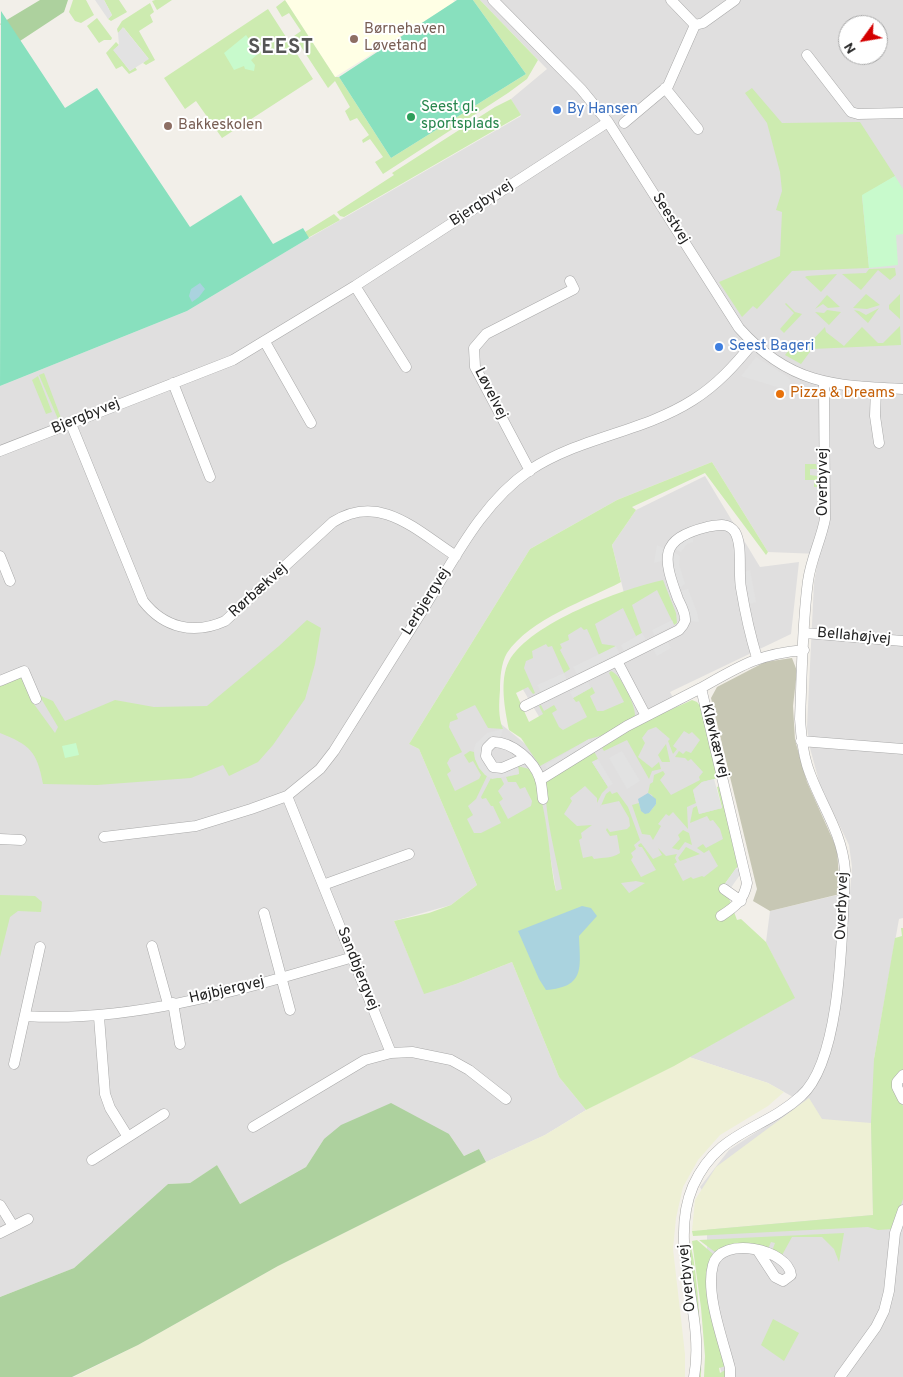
<!DOCTYPE html>
<meta charset="utf-8">
<style>
body{margin:0}
#map{position:relative;width:903px;height:1377px;overflow:hidden;background:#f2efe9;font-family:Overpass,sans-serif}
canvas{display:block}
.north{position:absolute;left:838px;top:15px;width:50px;height:50px;box-sizing:border-box;background:#fff;border:1px solid #a7a7a7;border-radius:50%;rotate:238deg;font-size:14px;font-weight:700;line-height:20px;text-align:center;color:#222}
.north::after{content:'';display:block;margin:auto;width:18px;height:22px;background:#d40000;clip-path:polygon(50% 0,100% 100%,50% 72%,0 100%)}
</style>
<div id="map">
<canvas width="903" height="1377"></canvas>
<div class="north">N</div>
</div>
<script>
const c = document.querySelector('canvas').getContext('2d');
c.lineJoin = 'round';
function fillPath(path, color) { c.fillStyle = color; c.fill(path, 'evenodd'); }
function strokePath(path, color, width, dash) { c.strokeStyle = color; c.lineWidth = width; c.lineCap = dash ? 'butt' : 'round'; c.setLineDash(dash || []); c.stroke(path); }
function label(font, color, halo, rows, align = 'center') {
  c.font = font + ' Overpass,sans-serif'; c.lineWidth = 4; c.setLineDash([]); c.textBaseline = 'middle'; c.strokeStyle = halo; c.fillStyle = color; for (const [text, x, y, turn = 0] of rows) {
    c.save(); c.translate(x, y); c.rotate((+turn || 0) * Math.PI / 180); c.textAlign = isNaN(turn) ? turn : align; if (halo) c.strokeText(text, 0, 0); c.fillText(text, 0, 0); c.restore();
  }
}
const residential = new Path2D(`
 M480,0H903V918L899,919L874,1059H903V1377H723L714,1349L707,1253V1198L700,1187L729,1150L802,1102L768,1083L689,1057L794,998L766,942L770,911L850,892L852,867L849,845L820,785L810,748L807,727L814,583L819,554L768,552L712,462L617,500L530,549L409,744L419,749L477,885L451,905L394,921L424,993L456,984L512,962L559,1077L586,1110L545,1135L486,1162L479,1149L464,1156L449,1134L324,1139L306,1167L240,1204L217,1165L190,1183L168,1184L74,1268L0,1297V386L187,311L309,238L521,116L511,99L547,69ZM848,25H878V55H848Z
 M705,476L760,567L799,562L791,634L670,692L680,711L702,729L732,863L726,873L629,893L566,889L556,891L545,825L471,847L438,763L443,720L479,701L501,724L540,756L557,747L512,671L530,645L624,593L612,545L636,510Z`);
const education = new Path2D(`
 M285,0H453L455,2L335,77Z`);
const construction = new Path2D(`
 M792,658L797,671L793,706L795,740L807,782L837,849L840,894L770,911L753,901L757,889L711,698L717,687L765,662Z`);
const farmland = new Path2D(`
 M689,1057L768,1083L784,1092L768,1106L720,1135L698,1160L683,1187L676,1218L673,1249L685,1354V1377H74L138,1345L278,1266L486,1162L545,1135L586,1110Z
 M809,1098L822,1119L871,1123L873,1215L692,1231L695,1200L716,1167Z`);
const grass = new Path2D(`
 M73,0H86L94,15L81,23L75,21L69,12Z
 M104,0H119L127,12L111,21L108,19L112,15Z
 M155,0H172L157,10L152,1Z
 M285,0L335,77H339L391,158L526,74L473,0H480L538,60L527,79L508,93L383,174L375,162L383,157L370,139L363,143L362,140L369,135L357,118L350,121L345,111L350,107L335,81L328,88L294,36L301,31L289,13L282,17L276,7Z
 M150,3L154,12L150,15L153,22L139,31L155,60L146,65L143,63L148,58L124,28L118,33L117,29L122,21Z
 M268,9L313,79L222,138L196,101L185,109L164,78Z
 M97,18L112,38L111,40H104L99,43L87,26Z
 M116,42L119,45L114,50L130,71L135,67L137,70L129,74L122,66L116,69L106,53Z
 M752,88L782,123L860,122L895,176L862,196L869,268L792,271L757,309L753,306L742,317L719,282L780,256L782,212L776,210L782,191L780,172L767,123L745,93Z
 M511,99L521,115L344,217L340,216L337,212L394,175L392,173L495,107Z
 M334,214L340,220L184,307Z
 M895,268L896,275L890,280L878,270L861,290L842,274L866,273L869,269Z
 M837,274L821,292L805,277L807,276Z
 M866,294L880,305L867,309L853,308Z
 M900,294V319L889,309V305Z
 M827,295L840,307L828,308L823,304L815,309Z
 M786,303L795,312L802,314L784,333L780,329L794,313L785,304Z
 M879,308L868,323L854,310L859,311L866,315Z
 M827,310L841,312L829,325L815,312L824,313Z
 M900,326L901,345L812,349L801,364L785,355L789,350L804,349L825,327L826,332L844,346L862,327L878,343H883Z
 M44,373L61,418L58,419L39,375Z
 M38,376L52,412L46,414L32,380Z
 M712,462L768,552L766,555L705,473L632,507L636,510L612,545L621,582C587,600 530,619 507,653C501,663 500,679 500,690C499,703 498,717 503,729L488,728L475,705L456,714L458,719L450,722L449,727L462,752L450,758L447,763L451,771L447,774L455,791L479,779L481,775L473,761L469,763L464,755L470,751L474,752L475,759L487,776L476,799L468,806L473,815L467,819L474,833H481L501,823L493,806H491L486,798L482,799L481,797L491,778H501L504,784L498,791L503,799L499,802L508,819L531,806L532,801L525,787L520,789L516,782H508L506,777L519,774L518,766L529,769C548,797 548,857 556,891L562,889C557,859 543,811 546,781L594,751L598,759L592,762L608,787L602,793L597,803V798L585,786L570,798L572,801L564,814L577,826L592,825L581,833L582,838L579,840L583,858L592,856L594,859C605,857 610,859 620,853L617,835L610,836L606,830L607,828L610,832L627,829L630,826L629,818L619,801L601,805L600,808L606,794L610,791L612,794L617,792L628,807L640,840L634,845L636,849L631,853L633,857L631,860L641,877L656,870L642,847H639L638,845L641,843L653,859L662,855L658,848L666,856L677,854L675,858L677,862L674,864L683,881L691,877L693,879L702,876L704,877L718,866L709,850L704,853L697,848L703,844L706,848L723,839L720,829L713,820L710,821L707,816L690,823L693,808L697,806L699,814L722,808L717,787L721,786L738,866L724,885L737,920L741,919L766,942L795,998L674,1066L586,1110L559,1077L512,962L456,984L424,994L394,921L429,913L451,905L477,885L419,749L409,744L530,549L617,500ZM636,881L645,883L629,893L621,883Z
 M805,464H816L817,469H810V475L817,476V487H814V480H805Z
 M663,580L676,613L677,623L674,625L657,590L632,605L642,633L636,636L623,608L595,624L602,644L616,646L599,655L587,629L584,630L581,627L568,635L569,640L560,644L562,648L560,650L570,669L564,673L552,646L548,647L546,644L532,651L533,658L526,661L524,668L535,693L533,694L528,687L516,693L529,722L543,714L539,706L541,705L544,711L554,705L557,710L552,713L559,727L563,730L587,717L579,701L576,702L573,698L592,687L595,693L590,696L597,711H603L624,702L609,673L611,671C621,674 636,706 635,716L604,735L589,739L540,766L521,738L509,730C505,710 499,680 509,661C530,623 622,589 663,580Z
 M307,620L321,628L315,664L305,699L273,745L258,762L229,776L223,765L191,778L97,785L43,784C37,751 30,745 0,733V685L20,677L24,679L31,700L55,733L58,727L39,695L53,701L65,721L115,700L154,707L207,706L279,646Z
 M692,700L697,702L702,708L718,778L702,782L693,790L696,803L687,807L688,829L673,812L669,816L666,814L658,824L661,826L653,840L650,835L642,834L632,805L639,803L641,811L649,813L656,804L652,795L648,793L650,784L653,782L654,775L663,771L665,774L660,780L671,795L700,780L699,777L703,772L691,759L688,761L685,758L675,757L679,751L683,754L686,751L691,753L700,740L692,732L689,734L684,731L673,746L677,749L673,754L668,741L670,739L656,727L648,730L642,738L645,743L638,757L652,768L659,762L661,769L652,771L649,779L627,740L604,751L602,748L635,726Z
 M666,744L670,762H662L658,755Z
 M683,830L689,833L692,845L685,842L679,850L672,848L680,839L678,835Z
 M686,847L700,854L680,861L678,858Z
 M0,895L35,896L42,902L41,912L18,911L10,917L0,957Z
 M901,928H903V1070L893,1089L903,1106V1199L892,1229L878,1230L868,1227L693,1236L692,1231L873,1215L871,1123L874,1059L895,938L902,936Z
 M844,1233L839,1262L834,1249L822,1237H792L781,1257L772,1251L775,1243L771,1242L768,1249C749,1242 731,1241 715,1252L699,1240Z
 M697,1240L713,1254L707,1269L726,1366L719,1368L720,1373L727,1369L728,1377H704L705,1356L701,1308L692,1241Z
 M688,1241C697,1249 703,1359 701,1377H698Z
 M773,1319L799,1333L784,1361L761,1345Z`);
const forest = new Path2D(`
 M40,0H68L64,12L20,41L0,24Z
 M391,1103L449,1134L464,1156L479,1149L486,1162L278,1266L138,1345L72,1377H0V1297L74,1268L168,1184L190,1183L217,1165L240,1204L306,1167L324,1139L341,1125Z`);
const park = new Path2D(`
 M246,35L259,53L251,60L255,65L254,71L245,69L244,66L234,70L224,53Z
 M895,176L903,189V234L896,235L898,265L869,268L862,195Z
 M76,743L79,755L65,758L62,746Z`);
const pitch = new Path2D(`
 M457,0H473L526,74L391,158L339,77Z
 M1,11L65,108L97,88L190,227L241,195L273,244L303,228L309,238L187,311L0,386Z`);
const parking = new Path2D(`
 M95,0H104L112,15L108,19Z
 M123,27L149,59L130,71L113,50L119,45L118,33Z
 M756,357L788,377L791,381L787,390L741,376Z
 M693,536V542L687,544L681,552L674,549L679,542Z
 M657,545L663,548L661,561L654,563Z
 M673,552L680,556L679,564L685,584L680,588L672,567Z
 M750,570L756,602L750,604L744,572Z
 M688,589L697,612L699,622L690,621L681,591Z
 M672,620L674,625L654,635L652,630Z
 M642,633L646,639L624,651L621,645Z
 M668,642L671,648L657,656L653,649Z
 M616,646L619,653L577,674L573,667Z
 M564,673L567,680L541,692L537,685Z
 M588,682L591,688L573,698L570,692Z
 M503,729L501,736H492L484,743L481,756L484,765L493,772L518,766L519,774L492,779L485,775L479,768L475,759L474,749L476,743L487,733Z
 M589,739L593,746L548,771L545,765Z
 M622,751L640,781L627,789L609,758Z
 M598,759L613,784L608,787L592,762Z
 M714,779L722,808L699,814L693,790L702,782Z
 M736,868L742,872L730,889L724,885Z`);
const water = new Path2D(`
 M200,283L205,289L199,297L192,302L189,296L191,289Z
 M648,793L656,799V804L649,813L645,814L641,811L638,799Z
 M582,906L591,908L597,916L579,936C580,967 586,987 546,990L539,979L518,931Z`);
const street = new Path2D(`
 M493,0L581,89L608,122L739,328C789,384 833,386 903,389
 M671,0L695,25
 M807,55L851,112L858,114L903,113
 M665,88L698,129
 M624,123L668,86L695,25L703,23L735,0
 M355,286L406,367
 M265,342L311,423
 M173,383L210,477
 M876,388L875,416L879,443
 M71,424L143,601C164,628 194,635 225,621L333,522C380,492 417,531 456,556
 M0,451L233,360L355,286L608,122
 M530,471L475,367L474,348L486,334L574,289L570,281
 M0,556L10,581
 M805,633L903,641
 M617,661L679,630C681,628 684,624 685,621C686,614 681,605 678,599C663,558 658,539 707,527C718,525 728,522 735,532C743,546 738,572 741,588C745,612 750,635 757,658
 M0,681L24,671L36,699
 M525,706L617,661L646,716
 M801,741L903,749
 M525,758L502,768L493,767L486,756L487,748L493,742C513,742 534,761 540,779C542,785 542,793 543,799
 M540,780L627,726L701,688
 M287,796L391,1053
 M104,837L196,826L251,809L287,796L320,769L334,751C365,702 396,652 427,603C456,556 483,502 530,470C580,437 643,432 693,400C717,385 735,365 753,343
 M0,839L21,840
 M323,885L409,854
 M724,889L741,901
 M264,913L290,1010
 M721,916C735,907 744,900 747,883L701,688C740,666 758,654 804,650
 M152,946L168,1004
 M173,1003L180,1044
 M25,1016C136,1023 246,988 353,957
 M99,1017L105,1094L110,1108L128,1137
 M14,1064L40,947
 M903,1075L897,1082V1087L903,1099
 M253,1127L365,1060L391,1053L412,1052L451,1060L469,1070L506,1099
 M92,1160L164,1114
 M0,1205L13,1226
 M0,1233L28,1219
 M694,1377C706,1314 667,1247 693,1186C718,1130 763,1131 801,1096C843,1059 842,924 845,870C842,830 818,801 807,765C802,749 801,734 800,719C802,673 802,626 808,581C811,559 821,540 825,519L824,383
 M730,1377V1368C723,1340 705,1293 713,1265C721,1235 788,1249 791,1275L783,1281L775,1277L758,1251
 M840,1377L876,1327L884,1311L889,1291L895,1233L903,1210`);
const markers = [
 [354,39,5,"#8d6e63"],
 [557,110,5,"#3f7fe0"],
 [411,117,5,"#2e9e5b"],
 [168,126,5,"#8d6e63"],
 [719,347,5,"#3f7fe0"],
 [780,394,5,"#e8710a"]
];
const educationNames = [
 ["Børnehaven",364,30],
 ["Løvetand",364,47],
 ["Bakkeskolen",178,126]
];
const leisureNames = [
 ["Seest gl.",421,108],
 ["sportsplads",421,125]
];
const shopNames = [
 ["By Hansen",567,110],
 ["Seest Bageri",729,347]
];
const streetNames = [
 ["Bjergbyvej",482,204,-33],
 ["Seestvej",670,219,58],
 ["Løvelvej",490,394,63],
 ["Bjergbyvej",86,417,-22],
 ["Overbyvej",824,482,-90],
 ["Rørbækvej",259,591,-42],
 ["Lerbjergvej",427,602,-58],
 ["Bellahøjvej",854,637,5],
 ["Kløvkærvej",714,741,76],
 ["Overbyvej",843,906,-88],
 ["Sandbjergvej",357,969,68],
 ["Højbjergvej",227,991,-13],
 ["Overbyvej",688,1278,-96]
];
const foodNames = [
 ["Pizza & Dreams",790,394]
];
const districtNames = [
 ["SEEST",281,49]
];
fillPath(residential, '#e0dfdf');
fillPath(education, '#ffffe5');
fillPath(construction, '#c7c7b4');
fillPath(farmland, '#eef0d5');
fillPath(grass, '#cdebb0');
fillPath(forest, '#add19e');
fillPath(park, '#c8facc');
fillPath(pitch, '#88e0be');
fillPath(parking, '#e2e2e2');
fillPath(water, '#aad3df');
strokePath(street, '#a9a9a9', 11);
strokePath(street, '#fff', 10);
for (const [x, y, r, color] of markers) { const dot = new Path2D(); dot.arc(x, y, r, 0, 2 * Math.PI); c.fillStyle = color; c.fill(dot); strokePath(dot, '#fff', 2); }
label('15px', '#785e54', '#fff', educationNames, 'left');
label('15px', '#27864d', '#fff', leisureNames, 'left');
label('15px', '#366cbe', '#fff', shopNames, 'left');
label('15px', '#222', '#fff', streetNames);
label('15px', '#c56008', '#fff', foodNames, 'left');
c.letterSpacing = '1px';
label('bold 20px', '#555', '#fff', districtNames);
c.letterSpacing = '0px';
</script>
